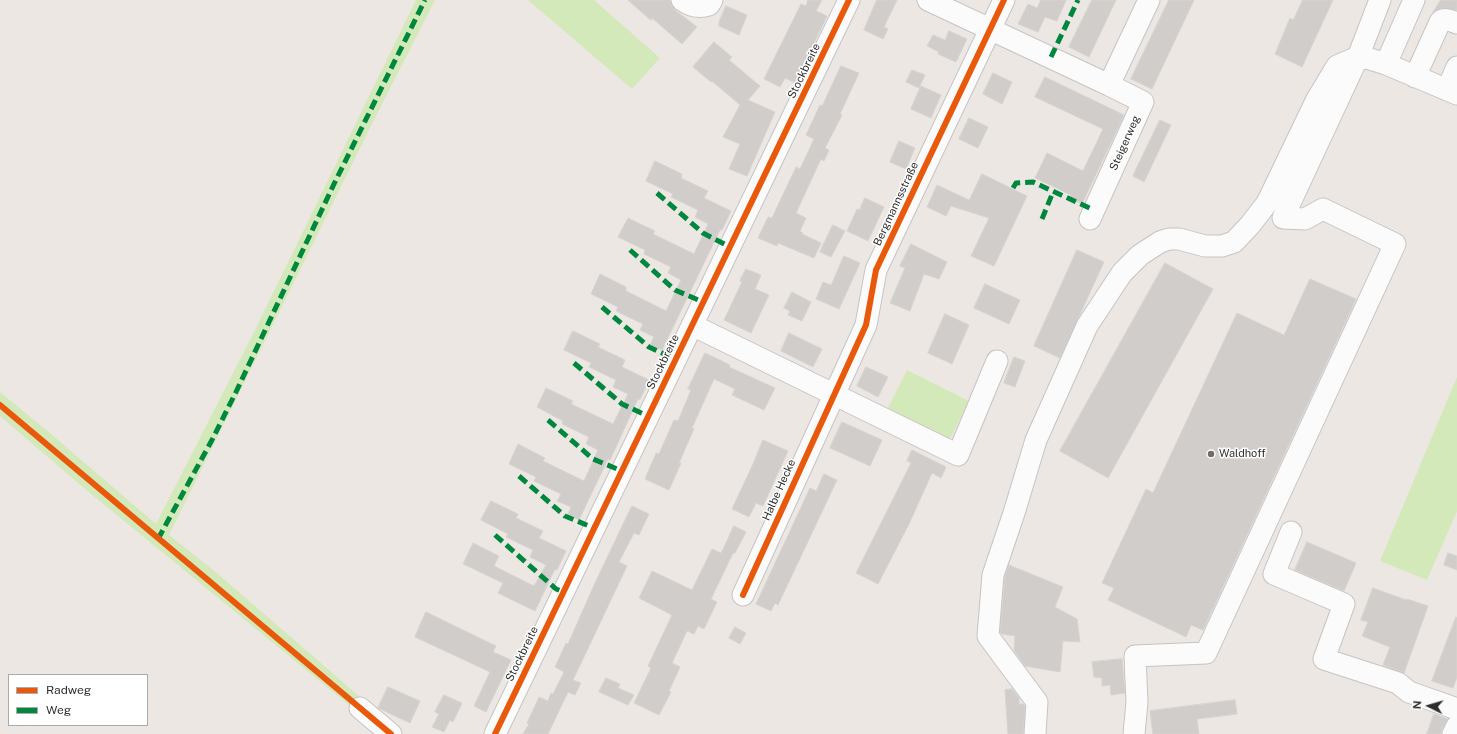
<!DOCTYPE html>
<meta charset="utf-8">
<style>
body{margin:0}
#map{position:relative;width:1457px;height:734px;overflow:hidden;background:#ece7e3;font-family:"Public Sans",sans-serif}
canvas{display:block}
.legend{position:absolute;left:8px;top:674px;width:140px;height:52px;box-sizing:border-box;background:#fff;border:1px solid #ababab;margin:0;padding:5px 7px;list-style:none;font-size:12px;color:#2d2d2d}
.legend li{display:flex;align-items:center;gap:8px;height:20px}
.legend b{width:20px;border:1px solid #ababab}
.north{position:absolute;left:1409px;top:686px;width:40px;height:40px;-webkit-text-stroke:3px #fff;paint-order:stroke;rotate:275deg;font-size:11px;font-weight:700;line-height:16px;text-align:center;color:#2d2d2d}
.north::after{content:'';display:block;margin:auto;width:14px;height:18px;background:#2d2d2d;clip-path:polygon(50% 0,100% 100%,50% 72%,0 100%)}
</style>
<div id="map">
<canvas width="1457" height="734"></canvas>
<ul class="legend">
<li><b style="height:5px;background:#e8590c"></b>Radweg</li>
<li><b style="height:5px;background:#00873e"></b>Weg</li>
</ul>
<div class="north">N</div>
</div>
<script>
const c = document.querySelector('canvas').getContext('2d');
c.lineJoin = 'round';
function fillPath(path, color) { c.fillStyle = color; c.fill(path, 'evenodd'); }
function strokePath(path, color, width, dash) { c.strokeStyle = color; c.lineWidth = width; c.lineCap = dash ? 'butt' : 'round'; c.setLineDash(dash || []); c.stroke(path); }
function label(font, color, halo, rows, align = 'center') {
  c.font = font + ' "Public Sans",sans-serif'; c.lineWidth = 3; c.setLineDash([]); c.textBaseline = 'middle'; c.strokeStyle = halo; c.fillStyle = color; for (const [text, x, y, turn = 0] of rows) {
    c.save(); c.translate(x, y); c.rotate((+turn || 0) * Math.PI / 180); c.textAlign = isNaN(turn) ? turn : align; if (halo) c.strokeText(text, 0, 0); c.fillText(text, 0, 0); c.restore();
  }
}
const green = new Path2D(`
 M416,0H435L371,126L169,535L217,573L367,703L350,706L85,489L0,416V392L51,434L156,524L254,332Z
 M528,0H594L660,58L632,89Z
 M907,370L969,401L949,441L887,410Z
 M1457,377V511L1427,580L1380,561Z`);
const building = new Path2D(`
 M628,0H670L671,5L675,10L697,27L682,44L652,18L651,20Z
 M808,0H822L816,11L827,16L795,83L785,78L780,87L764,79L801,4L806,6Z
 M877,0H897L884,27L888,29L883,39L864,30Z
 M1041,0H1066L1057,21L1045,17L1038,32L1018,24L1028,4L1037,8Z
 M1092,0H1116L1089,57L1069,47Z
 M1169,0H1194L1152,89L1131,79Z
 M1303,0H1333L1302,67L1275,54L1290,18L1293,20Z
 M1441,0H1457V10L1443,8L1433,12Z
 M726,6L747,15L739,35L719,26V22Z
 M949,31L967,39L956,62L938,54L939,52L927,46L933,35L945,40Z
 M714,42L732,57L729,60L760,86L748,100L775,112L747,176L729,169L740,144L723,137L740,105L712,81L711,82L693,67Z
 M841,66L859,73L840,114L842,115L825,148L829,150L824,161L821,159L796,213L806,218L800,231L803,233L802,234L821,243L814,258L778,243L777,246L758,238L768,217L772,218L796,167L800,169L814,139L806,135L820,105L822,106Z
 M912,70L925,75L919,88L906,82Z
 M993,73L1012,82L1002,104L983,94Z
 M1045,77L1124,115L1082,204L1070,198L1071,195L1035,178L1047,153L1083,171L1103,129L1035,97Z
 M921,86L941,95L931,118L911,109Z
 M969,118L988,127L978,148L959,139Z
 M1160,120L1171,125L1144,182L1133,176Z
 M899,141L915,148L906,169L890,162Z
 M655,161L682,174L681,178L708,191L704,198L731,211L722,230H720L662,350L650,345L654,337L640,330L643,324L616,311L618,307L591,294L600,274L626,287V291L666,311L679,284L681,280L668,273L671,267L644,254L645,250L618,237L628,218L655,231L653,234L694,254L708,224L695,217L698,210L671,197L673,194L646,181Z
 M982,174L1027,196L994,266L971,256L989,218L951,206L946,216L927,207L937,185L969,200Z
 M865,198L884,207L868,241L847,231L857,209L859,210Z
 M833,225L845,231L831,257L820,252Z
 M911,244L947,262L939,279L924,274L910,311L890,303L905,268L900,266Z
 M1077,250L1104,262L1060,358L1034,346Z
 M844,256L860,263L839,309L816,299L823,282L831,285Z
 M1165,263L1213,289L1108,478L1060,451Z
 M746,269L761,275L755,289L769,295L751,333L724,320L742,282L740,281Z
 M1310,279L1356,299L1203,630L1191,625L1186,637L1108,600L1114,588L1102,583L1146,489L1153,493L1237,313L1284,335Z
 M985,284L1020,300L1009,324L974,308Z
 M792,292L811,302L802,321L788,315L790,311L784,308Z
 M945,314L969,325L952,364L928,353Z
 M573,331L600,344L598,347L625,360L622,367L649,380L640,400L638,399L610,460L608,459L579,520L568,514L571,507L557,501L561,494L534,481L536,477L509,464L518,444L545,458L543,461L584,481L598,450L586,444L589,437L562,424L563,421L537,407L546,388L573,401L571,404L613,424L628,394L613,387L616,380L589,367L591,363L564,350Z
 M789,333L822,349L813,367L781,351Z
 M705,353L730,365L729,367L775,388L764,410L732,395L735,389L714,379L692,428L694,429L679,463H681L669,490L645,479L656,453L659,454L674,420L678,421L691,390L688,389Z
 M1014,357L1025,361L1015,387L1004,383Z
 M866,367L888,377L878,397L857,386Z
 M842,422L882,440L870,466L830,448Z
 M763,440L788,451L763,506L756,503L749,517L732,509L753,464Z
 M912,450L946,467L941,478L932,473L909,524L878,584L856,573L911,463L907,461Z
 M824,474L837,480L778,605L775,603L771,611L756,604L810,488L816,491Z
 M491,501L518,514L516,518L543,531L539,538L566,551L557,570L555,569L535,611L498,593L503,583L463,564L473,543L499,556L494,566L534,586L546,565L530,557L533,550L506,537L508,534L481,520Z
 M632,506L649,514L639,535L634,533L619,562L627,566L573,680L581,683L575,695L568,692L548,734H523L529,724L527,723L539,697L548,701L551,693L553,694L564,672L555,667L566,643L568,644L595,583Z
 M734,526L746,532L735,553H733L711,599L717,602L704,629L698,626L694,634L687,631L672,663L680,667L669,691L671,692L659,715L634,703L651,668L648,666L672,615L639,598L652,571L692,590L712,549L721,553Z
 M1307,542L1356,563L1344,591L1295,570Z
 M1448,553L1457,556V570L1444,565Z
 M1009,565L1063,587L1055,607L1077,619L1080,642L1063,641L1060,672L1025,666L1014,650L1015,636L1002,634L1000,632L1005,577Z
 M1373,588L1406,600L1407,599L1428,606L1404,673L1383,665L1390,647L1362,636L1368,622L1361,620Z
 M426,612L496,646L493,652L511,660L486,712L474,706L490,672L415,637Z
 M1456,617L1457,618V677L1453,688L1432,681Z
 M735,627L746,633L740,644L729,638Z
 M1122,659L1125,693L1111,695L1110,685L1102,686V678L1094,677L1092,662Z
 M606,678L620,684L618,688L634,695L628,705L599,692Z
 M388,687L420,701L410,723L378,708Z
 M1012,689L1019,698V704H1023L1025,706L1023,734H1008L1005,690Z
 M444,695L462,703L453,722L450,720L444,732L432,727L439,714L435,712Z
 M1235,700L1237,714L1197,719L1199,734H1153L1150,711Z
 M1434,714L1448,719L1442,729L1441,734H1427Z`);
const minor = new Path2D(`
 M682,0C691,7 699,8 709,5L712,0
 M928,0L1109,85
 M1386,64L1457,94
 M1415,77L1440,22C1445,17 1451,21 1457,23
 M1447,90L1457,67
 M1090,219L1143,102L1109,85L1149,0
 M692,325L958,455L997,361
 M1291,532L1274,574L1344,604L1324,659L1398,683L1409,692L1457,709
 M743,595L866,325L876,270L1004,0
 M360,708L391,734
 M495,734L849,0
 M1035,734L1037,702L988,636L993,575L1014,513L1036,440L1087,326L1122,273L1140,255L1160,242L1169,239H1179L1205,246H1222L1234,242L1250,225L1267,203L1316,101L1337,66L1358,57L1370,59L1386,64L1414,0
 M1134,734L1137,702L1135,656L1206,653L1395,244L1323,209L1305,219L1283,218L1358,57L1380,0
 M1453,734L1457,726`);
const quiet = new Path2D(`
 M1051,57L1078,0
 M1013,188L1016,183L1033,182L1094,210
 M657,193L703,233L730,247
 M1042,219L1053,192
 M630,250L675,290L703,302
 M602,307L649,347L675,359
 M574,363L622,404L648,416
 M548,420L593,459L622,471
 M519,476L565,516L594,528
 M495,535L556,589L564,592
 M158,539L212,440L236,392L334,184L425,0`);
const cycleway = new Path2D(`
 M0,405L391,734
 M743,595L866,325L876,270L1004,0
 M495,734L849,0`);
const markers = [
 [1211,454,4,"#706e6d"]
];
const streetNames = [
 ["Stockbreite",804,71,-64],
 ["Steigerweg",1125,143,-66],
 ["Bergmannsstraße",896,204,-65],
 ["Stockbreite",663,362,-64],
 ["Halbe Hecke",779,490,-66],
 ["Stockbreite",522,654,-64]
];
const poiNames = [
 ["Waldhoff",1219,454]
];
fillPath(green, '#d4e9ba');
fillPath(building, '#d1cdca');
strokePath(building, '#d7d3cf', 1);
strokePath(minor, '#c5c4c4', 23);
strokePath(minor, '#fcfbfb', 21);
strokePath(quiet, '#00873e', 5, [10, 5]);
strokePath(cycleway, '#e8590c', 6);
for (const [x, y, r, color] of markers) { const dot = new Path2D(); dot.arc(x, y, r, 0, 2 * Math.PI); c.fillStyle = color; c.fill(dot); strokePath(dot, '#fff', 1.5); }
label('11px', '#2d2d2d', '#fff', streetNames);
label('11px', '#2d2d2d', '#fff', poiNames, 'left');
</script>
